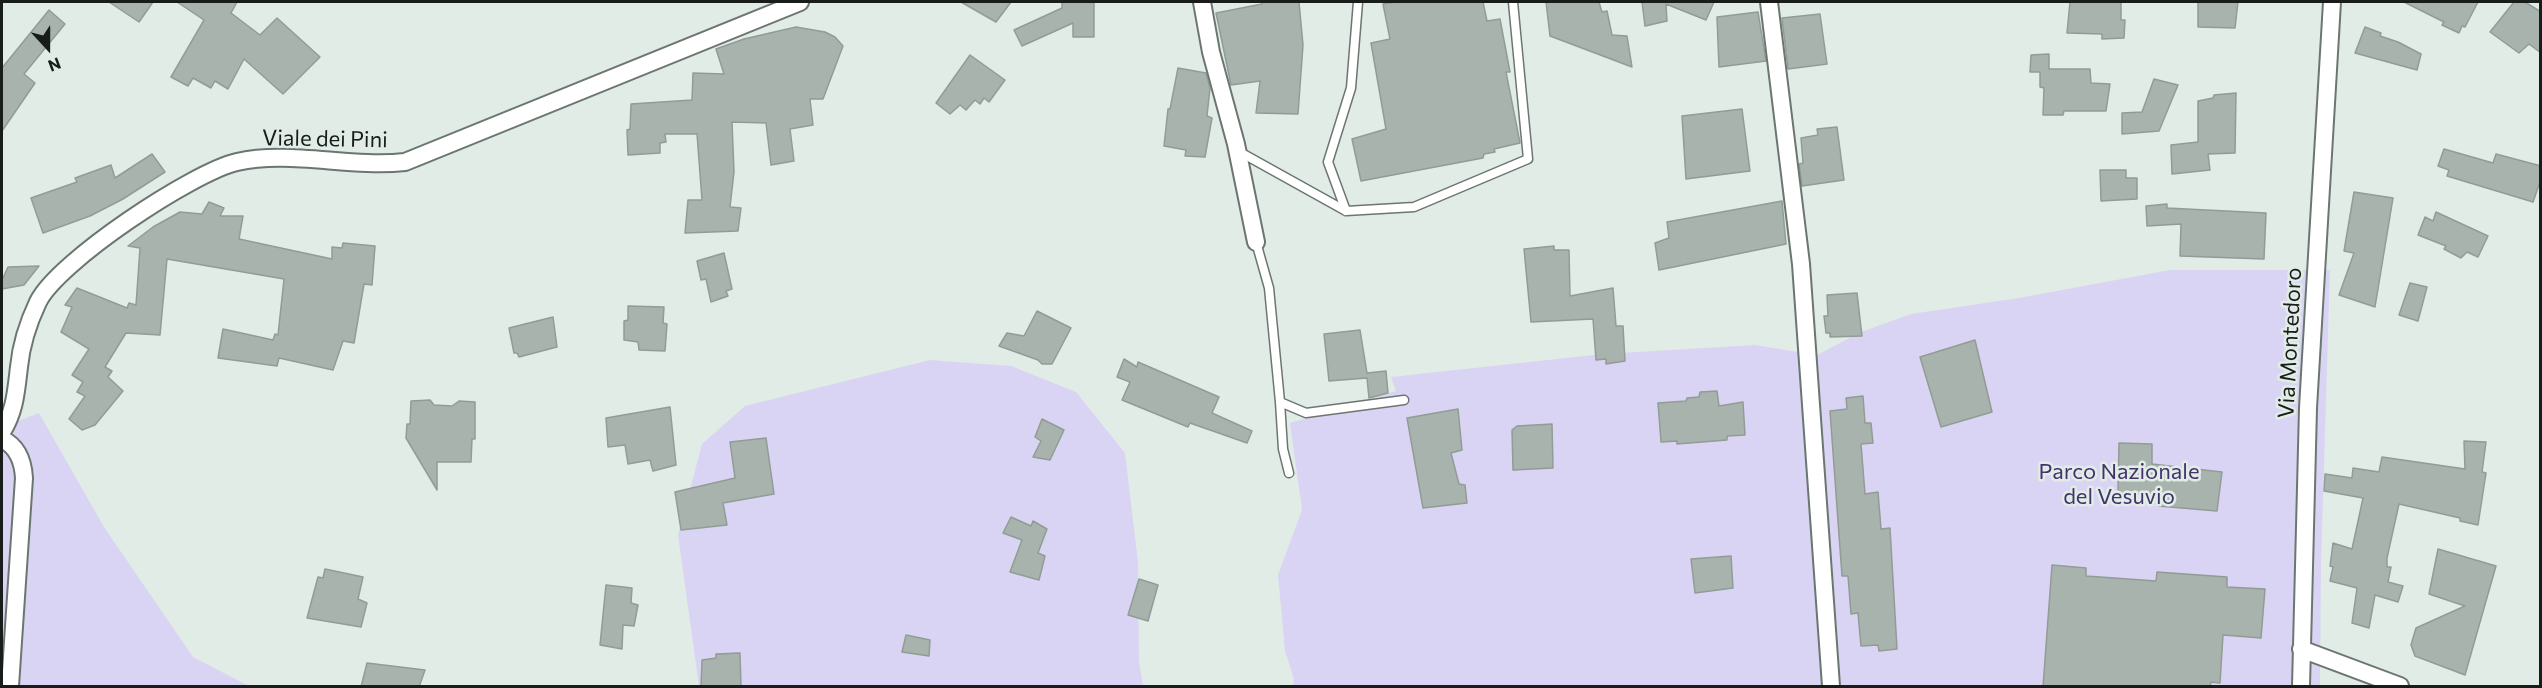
<!DOCTYPE html>
<style>
body{margin:0}
#map{position:relative;width:2542px;height:688px;overflow:hidden;background:#e1ece6;font-family:Commissioner,sans-serif}
canvas{display:block}
.frame{position:absolute;inset:0;border:3px solid #181d1b;pointer-events:none}
.north{position:absolute;left:18px;top:18px;width:60px;height:60px;-webkit-text-stroke:4px #e1ece6;paint-order:stroke;rotate:159deg;font-size:16px;font-weight:700;line-height:24px;text-align:center;color:#181d1b}
.north::after{content:'';display:block;margin:auto;width:21px;height:27px;background:#181d1b;clip-path:polygon(50% 0,100% 100%,50% 72%,0 100%)}
</style>
<div id="map">
<canvas width="2542" height="688"></canvas>
<div class="frame"></div>
<div class="north">N</div>
</div>
<script>
const c = document.querySelector('canvas').getContext('2d');
c.lineJoin = 'round';
function fillPath(path, color) { c.fillStyle = color; c.fill(path, 'evenodd'); }
function strokePath(path, color, width, dash) { c.strokeStyle = color; c.lineWidth = width; c.lineCap = dash ? 'butt' : 'round'; c.setLineDash(dash || []); c.stroke(path); }
function label(font, color, halo, rows, align = 'center') {
  c.font = font + ' Commissioner,sans-serif'; c.lineWidth = 5; c.setLineDash([]); c.textBaseline = 'middle'; c.strokeStyle = halo; c.fillStyle = color; for (const [text, x, y, turn = 0] of rows) {
    c.save(); c.translate(x, y); c.rotate((+turn || 0) * Math.PI / 180); c.textAlign = isNaN(turn) ? turn : align; if (halo) c.strokeText(text, 0, 0); c.fillText(text, 0, 0); c.restore();
  }
}
const green = new Path2D(`
 M2170,270H2330L2321,563L2320,686H1293L1294,679L1285,651L1278,575L1302,510L1290,423L1396,391L1391,377L1603,354L1755,345L1817,355L1861,332L1911,314L2019,298Z
 M930,360L1011,366L1076,392L1125,453L1138,562L1139,661L1143,686H699L678,535L702,444L745,406Z
 M39,413L104,527L193,657L249,686H2V427Z`);
const building = new Path2D(`
 M109,2H153L139,22Z
 M177,2H237L231,13L260,35L277,18L320,57L283,94L244,59L228,89L215,81L211,88L193,78L188,86L171,77L204,20Z
 M961,2H1011L996,22Z
 M1062,2H1094V37H1073V23L1022,46L1014,30L1062,8Z
 M1262,2H1299L1303,45L1298,114L1256,113L1260,81L1231,85L1216,13L1262,4Z
 M1396,2H1483L1487,21L1500,19L1510,72H1506L1520,143L1494,149L1495,152L1484,154L1483,158L1361,181L1352,139L1386,129L1371,43L1390,39L1383,4Z
 M1546,2H1599L1602,12L1607,11L1612,35L1627,36L1632,67L1550,36Z
 M1642,2H1714L1706,20L1666,4L1667,21L1645,26Z
 M2070,2H2121V20H2125L2124,38L2102,39V34L2067,33Z
 M2198,2H2238L2235,28L2198,27Z
 M2404,2H2478L2465,27L2462,26L2459,33L2442,25L2444,22Z
 M2514,2H2525L2541,12V53L2529,44L2519,53L2490,32Z
 M49,10L65,24L24,74L35,83L2,131V68Z
 M1758,12L1766,61L1719,67L1717,17Z
 M1820,14L1827,64L1788,69L1782,18Z
 M796,27L825,32L835,37L843,46L823,99H810L813,125L790,129L794,161L771,165L766,123L732,122L734,172L730,207L741,208L738,231L685,233L688,200H702L697,134H665L666,142L660,143V153L628,155L627,130L630,129L631,104L692,100L693,73L724,74L716,49L744,39Z
 M2365,27L2381,33L2380,36L2398,42L2421,54L2417,70L2355,53Z
 M2049,54V69H2090L2091,83L2110,84L2106,111H2064L2063,115H2043L2044,88L2040,87V72H2030L2031,55Z
 M970,55L1005,80L989,102L984,98L980,104L975,100L966,110L960,105L950,114L936,103Z
 M1178,68L1206,73L1210,88L1207,116L1212,118L1205,157L1185,156L1186,150L1164,146L1168,109H1170Z
 M2154,79L2178,85L2159,131L2122,134V113L2142,112Z
 M2236,93L2235,153L2208,154L2210,170L2172,174L2171,145L2198,142V101L2213,98L2214,95Z
 M1742,109L1750,171L1686,179L1682,116Z
 M1837,127L1844,180L1802,186L1799,164L1803,163L1801,138L1818,135L1817,129Z
 M2444,149L2493,163L2496,154L2541,166V179L2533,202L2447,176L2449,170L2438,166Z
 M152,154L165,172L123,199L90,216L43,233L31,198L77,182L75,178L111,165L115,178Z
 M2100,170H2126V178H2137V199L2101,201Z
 M2354,192L2393,198L2375,307L2339,295L2354,253L2344,251Z
 M1782,201L1786,244L1659,270L1655,243L1669,238L1667,222Z
 M209,202L224,208L220,216H243L239,239L332,259V247L342,248L343,243L375,246L372,285L364,284L354,343L343,341L333,370L279,358L277,366L218,358L223,329L273,340L275,334L278,335L284,279L167,259L160,335L126,333L105,367L112,371L108,377L123,391L95,425L82,430L69,419L85,396L77,392L83,382L72,375L89,349L61,332L72,307L65,305L77,288L127,308L129,303L136,305L140,248L128,246L153,227L180,212L202,214Z
 M2167,204V208L2266,213L2264,259L2180,256L2181,224L2147,226L2146,206Z
 M2436,212L2488,236L2478,257L2467,252L2461,258L2444,249L2446,246L2418,235L2425,217L2433,221Z
 M1554,246V250H1569L1570,296L1613,288L1616,326H1623L1625,361L1606,364V359L1596,360L1593,319L1531,322L1524,249Z
 M724,253L732,289L726,291L728,296L711,302L706,279L701,280L697,261Z
 M39,266L24,285L2,289V280L8,267Z
 M2410,283L2427,287L2418,321L2399,315Z
 M1857,293L1862,336L1830,337V333H1826L1824,316H1828L1827,295Z
 M628,306L664,307L663,323L667,324L665,351L639,350L638,342L624,340V321L628,320Z
 M1037,311L1071,328L1052,364H1042L1038,360L999,346L1007,333L1024,336Z
 M553,317L557,347L519,357L517,353H514L509,328Z
 M1360,330L1367,373L1386,371L1388,393L1369,398L1367,378L1329,381L1324,334Z
 M1975,340L1992,412L1941,427L1920,357Z
 M1124,359L1137,367L1138,362L1219,397L1212,413L1252,431L1247,443L1190,423L1188,427L1122,400L1130,382L1117,377Z
 M1717,391L1719,406L1743,402L1745,435L1727,436V440L1677,444V441L1661,442L1658,403L1686,401L1687,398L1699,397L1700,392Z
 M1863,396L1865,423H1871L1873,443L1861,444L1865,494L1878,492L1881,529L1890,528L1897,649L1879,651L1878,645L1861,646L1858,613L1851,614L1848,576H1842L1830,411L1847,409L1846,398Z
 M430,400L434,405L452,406L459,401L475,402V439H472L471,462H437V490L406,438L407,424H410L411,401Z
 M670,407L676,465L653,471L650,460L628,464L625,445L608,447L606,418Z
 M1458,409L1462,450L1451,453L1459,484L1465,485L1467,503L1423,508L1407,418Z
 M1042,419L1064,430L1050,460L1033,457L1041,441L1035,437Z
 M1552,424L1553,468L1513,470L1512,430L1517,426Z
 M766,438L774,494L723,503L727,525L681,530L675,492L735,478L730,442Z
 M2464,441L2486,442L2482,472L2486,473L2478,525L2460,521V518L2399,504L2387,558V567H2391L2388,582L2403,586L2398,602L2375,595L2369,628L2352,623L2357,588L2330,581L2333,567L2330,566L2333,543L2352,549L2363,498L2324,491L2325,474L2352,478L2353,468L2379,472L2382,457L2465,469Z
 M2119,443L2152,444V464L2222,472L2217,511L2158,506L2160,495L2118,493Z
 M1011,517L1031,526L1033,521L1047,529L1038,553L1045,556L1039,580L1010,572L1022,540L1003,533Z
 M2438,549L2496,566L2465,675L2415,656L2411,645L2416,628L2465,606L2429,594Z
 M1731,556L1733,588L1695,593L1691,559Z
 M2052,565L2086,568V576L2156,581L2157,572L2227,577V587L2265,589L2261,638L2223,635L2220,683L2211,682L2210,687H2043Z
 M325,569L363,577L358,599L367,603L361,627L307,618L318,577L323,578Z
 M1139,579L1158,585L1148,621L1128,615Z
 M606,585L632,588L631,603L638,605L634,626L623,625L622,649L600,645Z
 M906,635L930,640L929,656L902,652Z
 M740,653L741,687H701L702,660L716,658V654Z
 M367,663L425,670L419,687H361Z`);
const lane = new Path2D(`
 M1238,151L1346,211L1414,207L1528,159L1513,2
 M1346,211L1328,162L1351,88L1358,2
 M1256,242L1269,288L1280,402L1306,413L1404,400
 M1280,402L1283,449L1289,473`);
const street = new Path2D(`
 M1202,2L1211,52L1236,144L1256,242
 M1769,2L1801,264L1831,686
 M2,432C15,411 16,392 19,367C21,346 29,321 38,302C57,262 193,172 237,162C289,150 350,168 405,162L800,2
 M2,439C17,446 23,461 24,478L10,686
 M2301,649L2400,686
 M2301,686L2308,408L2332,2`);
const streetNames = [
 ["Viale dei Pini",325,139,1],
 ["Via Montedoro",2290,343,-87]
];
const parkNames = [
 ["Parco Nazionale",2119,472],
 ["del Vesuvio",2119,497]
];
fillPath(green, '#dad4f4');
fillPath(building, '#a8b3ad');
strokePath(building, '#919c96', 1.5);
strokePath(lane, '#6c7671', 11);
strokePath(street, '#6c7671', 20);
strokePath(lane, '#fff', 8);
strokePath(street, '#fff', 16);
label('22px', '#181d1b', '#e1ece6', streetNames);
label('22px', '#43336c', '#e1ece6', parkNames);
</script>
